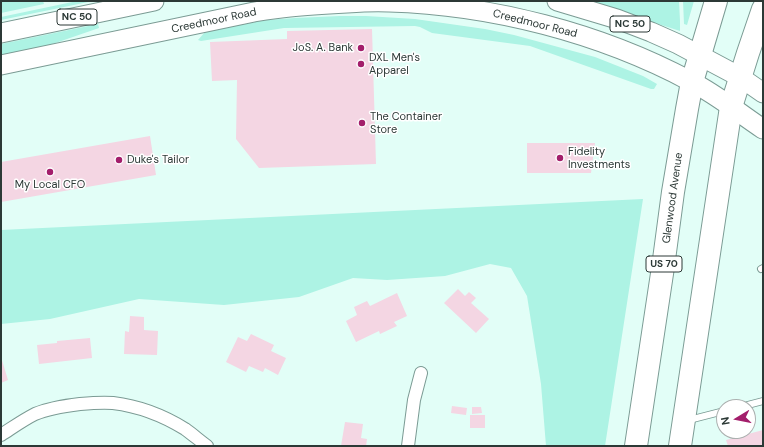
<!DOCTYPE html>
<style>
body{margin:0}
#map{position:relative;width:764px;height:447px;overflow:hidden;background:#e2fef7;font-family:"DM Sans",sans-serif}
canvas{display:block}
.frame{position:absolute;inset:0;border:2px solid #2c3936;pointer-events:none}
.north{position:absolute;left:716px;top:399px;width:40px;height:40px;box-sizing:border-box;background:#fff;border:1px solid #abb0af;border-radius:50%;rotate:260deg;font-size:11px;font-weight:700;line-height:16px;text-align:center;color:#2c3936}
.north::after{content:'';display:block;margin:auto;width:14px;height:18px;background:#a31e6b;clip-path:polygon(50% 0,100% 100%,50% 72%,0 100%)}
</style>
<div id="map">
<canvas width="764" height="447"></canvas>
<div class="frame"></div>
<div class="north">N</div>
</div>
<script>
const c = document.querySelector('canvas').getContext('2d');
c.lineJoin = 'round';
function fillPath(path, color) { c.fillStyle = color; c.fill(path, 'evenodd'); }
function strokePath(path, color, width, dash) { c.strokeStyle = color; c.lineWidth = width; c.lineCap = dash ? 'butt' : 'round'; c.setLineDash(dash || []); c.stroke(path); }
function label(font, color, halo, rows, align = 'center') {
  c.font = font + ' "DM Sans",sans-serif'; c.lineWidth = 3; c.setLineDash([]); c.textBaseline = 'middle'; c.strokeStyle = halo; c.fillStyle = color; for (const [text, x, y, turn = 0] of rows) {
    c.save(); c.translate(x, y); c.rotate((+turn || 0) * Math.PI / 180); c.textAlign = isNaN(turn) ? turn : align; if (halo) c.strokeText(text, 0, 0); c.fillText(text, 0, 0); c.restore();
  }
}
const green = new Path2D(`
 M1,1H43L44,4L1,13Z
 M77,1H93L1,20V17Z
 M587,1H679L680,21V31Z
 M683,1H694L687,25L684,24Z
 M340,16H366L415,19L485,29L514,35L595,57L643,76L657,84L654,89H651L530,46L432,33L420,27L415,26L284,28L201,41L198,40L205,32L212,30L266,20L295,18Z
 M98,24L99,28L38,49L1,57V44Z
 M643,199L605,446H546L541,384L527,296L511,268L490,264L445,276L387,280L353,278L299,297L224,305L139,299L50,319L1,324V230Z`);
const building = new Path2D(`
 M372,29L376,164L259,168L236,139L237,80L212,81L210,42L287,39V31Z
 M150,136L156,175L1,202V162Z
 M527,143H595L591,173H527Z
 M458,289L465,296L469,292L476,298L471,303L489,319L476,333L444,303Z
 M397,293L407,316L394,322L397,326L380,334L379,331L356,342L346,321L357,315L354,307L367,301L370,306Z
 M130,316L144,317V330L158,331L157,355L124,354L125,331L129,332Z
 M251,334L274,345L271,351L286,358L278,375L265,368L263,372L249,366L246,372L226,362L238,337L247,341Z
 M90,338L92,358L39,364L37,345L57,343V341Z
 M1,357L8,380L1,383Z
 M452,406L467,408L466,415L451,413Z
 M472,407H481L482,413L472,414Z
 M470,415H485V428H470Z
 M345,422L363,424L361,438L367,439L366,446H341Z
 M763,430V446H728L726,440Z`);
const lane = new Path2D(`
 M761,269L763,268
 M740,407L763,401
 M689,420L724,411`);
const street = new Path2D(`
 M1,435C12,428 23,420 35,414C49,408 64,406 80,404C91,403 102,402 113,403C138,406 164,416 185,429C192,434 199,440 207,446
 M408,446L414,400L421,373`);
const primary = new Path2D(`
 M557,1L617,19L651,32L678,44L740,77L763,93
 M1,33L154,1
 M1,65L254,12C266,10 278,8 290,7C309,5 328,4 347,3C361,2 375,1 389,2C492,5 600,33 690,81C716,94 739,113 763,129`);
const highway = new Path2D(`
 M636,446L663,267L673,192L687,109L692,82L716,1
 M680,446L731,107L748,53L763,9`);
const markers = [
 [361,48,4,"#a31e6b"],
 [361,64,4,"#a31e6b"],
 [362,123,4,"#a31e6b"],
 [560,158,4,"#a31e6b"],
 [119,160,4,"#a31e6b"],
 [50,172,4,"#a31e6b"]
];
const shields = [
 [77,17,40],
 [630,24,40],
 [664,264,36]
];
const shieldNames = [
 ["NC 50",77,17],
 ["NC 50",630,24],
 ["US 70",664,264]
];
const streetNames = [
 ["Creedmoor Road",214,21,-12],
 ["Creedmoor Road",535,24,14],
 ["Glenwood Avenue",673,198,-82]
];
const poiNames = [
 ["JoS. A. Bank",353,48,"right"],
 ["DXL Men's",369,58],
 ["Apparel",369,71],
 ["The Container",370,117],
 ["Store",370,130],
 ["Fidelity",568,152],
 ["Investments",568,165],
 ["Duke's Tailor",127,160],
 ["My Local CFO",50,185,"center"]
];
fillPath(green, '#adf3e4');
fillPath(building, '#f4d6e3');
strokePath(lane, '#7b9b94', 8);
strokePath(street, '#7b9b94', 14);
strokePath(primary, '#7b9b94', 21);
strokePath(highway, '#7b9b94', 24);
strokePath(lane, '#fff', 6);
strokePath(street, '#fff', 12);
strokePath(primary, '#fff', 19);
strokePath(highway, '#fff', 22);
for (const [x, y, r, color] of markers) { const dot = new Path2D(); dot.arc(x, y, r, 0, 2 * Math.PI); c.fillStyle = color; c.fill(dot); strokePath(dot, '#fff', 1.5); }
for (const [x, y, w] of shields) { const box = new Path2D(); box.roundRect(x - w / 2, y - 8, w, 16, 3); c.fillStyle = '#fff'; c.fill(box); strokePath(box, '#2c3936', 1); }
label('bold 10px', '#2c3936', null, shieldNames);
label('11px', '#2c3936', '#fff', streetNames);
label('11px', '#2c3936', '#fff', poiNames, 'left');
</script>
